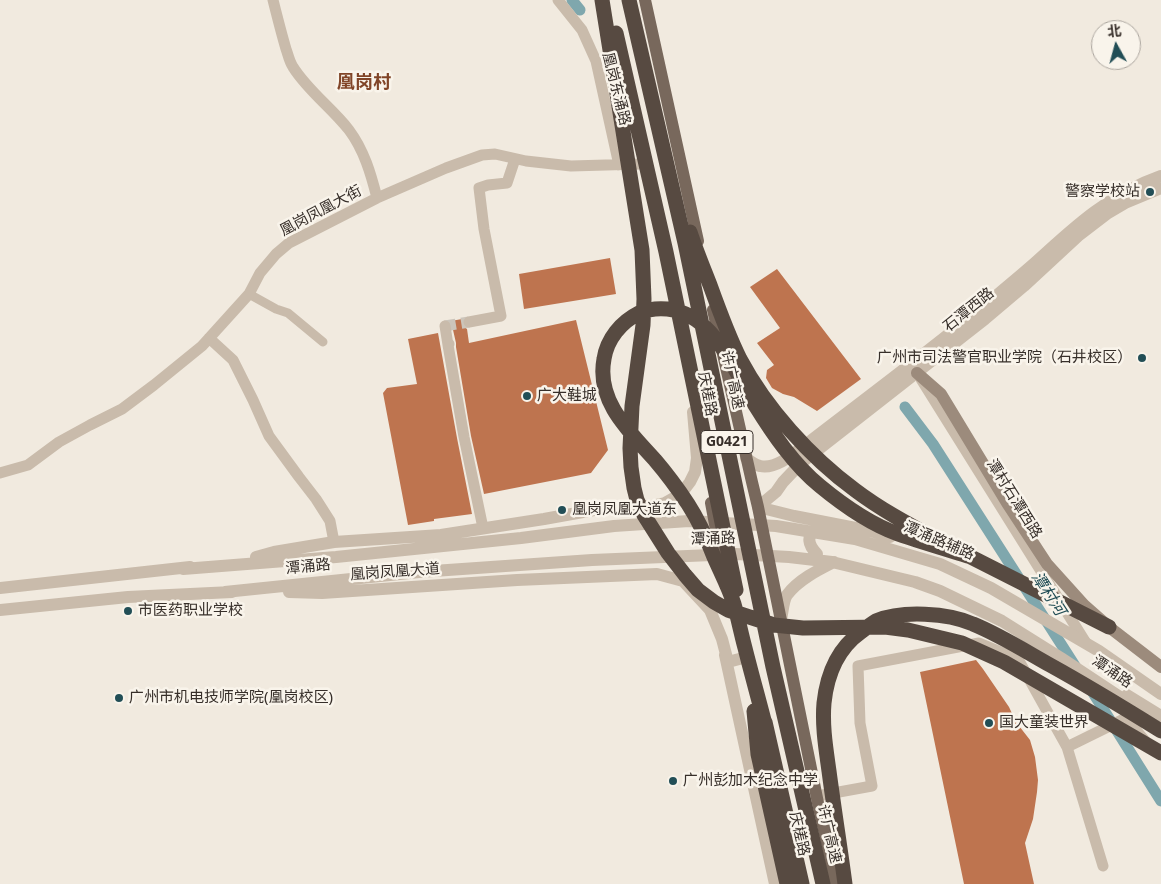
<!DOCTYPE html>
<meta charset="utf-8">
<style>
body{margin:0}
#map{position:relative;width:1161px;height:884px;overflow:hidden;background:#f1eadf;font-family:"Noto Sans","Noto Sans SC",sans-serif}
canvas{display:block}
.north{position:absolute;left:1091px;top:20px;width:50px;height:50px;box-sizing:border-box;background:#f9f4eb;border:1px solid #aba59e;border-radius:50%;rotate:353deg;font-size:14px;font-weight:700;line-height:20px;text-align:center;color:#372f2a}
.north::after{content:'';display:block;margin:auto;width:18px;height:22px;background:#224e56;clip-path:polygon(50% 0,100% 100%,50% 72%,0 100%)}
</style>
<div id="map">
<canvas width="1161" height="884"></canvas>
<div class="north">北</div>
</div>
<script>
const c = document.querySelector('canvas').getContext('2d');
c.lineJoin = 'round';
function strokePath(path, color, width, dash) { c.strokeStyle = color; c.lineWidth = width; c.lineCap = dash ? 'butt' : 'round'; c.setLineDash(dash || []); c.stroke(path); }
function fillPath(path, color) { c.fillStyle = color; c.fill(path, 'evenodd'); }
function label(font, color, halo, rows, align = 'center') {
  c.font = font + ' "Noto Sans","Noto Sans SC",sans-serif'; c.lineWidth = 5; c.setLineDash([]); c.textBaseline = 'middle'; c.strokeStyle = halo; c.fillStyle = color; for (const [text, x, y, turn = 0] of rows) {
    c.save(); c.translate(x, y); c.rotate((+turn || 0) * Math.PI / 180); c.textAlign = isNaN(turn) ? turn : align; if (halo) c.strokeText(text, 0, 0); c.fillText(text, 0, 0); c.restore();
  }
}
const canal = new Path2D(`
 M572,0L580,10
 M905,407L933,444L1077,669
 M1090,688L1161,801`);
const building = new Path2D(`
 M610,258L616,294L524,309L519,274Z
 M777,269L861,379L817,411L794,397L783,394L772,388L766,378L767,370L774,365L757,343L780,328L750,287Z
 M462,319V323L463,326L467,329L469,343L576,320L608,450L591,473L484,494L471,436L456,347V343L451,321Z
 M438,333L457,438L472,514L434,519V521L408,525L383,393L387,388L417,384L408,339Z
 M976,660L983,669L1009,707L1016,722L1030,740L1035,757L1038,780L1037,792L1033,819L1025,843L1034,884H964L920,672Z`);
const minorTunnel = new Path2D(`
 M445,326L469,322`);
const pedestrian = new Path2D(`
 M249,294L276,309L288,313L323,342`);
const minor = new Path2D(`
 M273,0C277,16 281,32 286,49C288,54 289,61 293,67C308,91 332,108 349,130C364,150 371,174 377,198
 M558,0L582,30L596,61L619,165
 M469,322L501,316L484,229L479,188L488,185L507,183L515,159
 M445,326L448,345
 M209,338L233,360L253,400L269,436L299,477L316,499L330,521L334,542
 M449,344L448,345L464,437L483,528
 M921,379L1086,643
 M0,473L28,465L59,442L90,425L122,409L154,385L202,346L249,294L260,273L276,254L289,243L377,198L446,168L482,155L495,154L526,161L571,166L641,164
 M1126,718L1146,742
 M1067,747L1126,718L1135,706
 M817,796L872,786L860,723L858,666L979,643L1018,659L1067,747L1103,866`);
const tertiary = new Path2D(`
 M746,458C750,461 755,465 760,466C776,470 796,452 808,443C865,399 923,356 979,310C998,294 1018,278 1037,261C1076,225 1110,194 1161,176
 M758,507L776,492L783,482L801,463L985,319L1024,286L1078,236L1108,213L1125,203L1161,188
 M758,507L794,516L871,531L890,537
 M816,528C806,536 808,545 817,554
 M256,557L274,552L334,542L441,535L544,519L594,510L651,506L665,503L681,494L690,482L695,472L697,458L693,412
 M183,569L336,557L521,538L614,526L689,521L776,526L855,539L940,564L991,588L1099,651L1161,694
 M0,588L190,567
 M225,592L419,572L592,560L736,554L789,557L832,562L915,582L940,591L1002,621L1061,658L1132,705
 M289,592L322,593L517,580L657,574L683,581L710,610L722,639L728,662L743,658
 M0,610L128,597L232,592
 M781,619C783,612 783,601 787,595C798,580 818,570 834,562
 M725,655L775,884
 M1127,695L1161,716`);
const secondary = new Path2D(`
 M917,373L941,394L1007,503L1047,564L1084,605L1109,627L1161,667`);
const primary = new Path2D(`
 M645,0L698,241
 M713,310L752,482L758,507L818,803L836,884
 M711,503L723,567`);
const motorway = new Path2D(`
 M602,0L642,250L644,299L643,325L632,406L630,448L631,467L634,488L637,500L644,515L668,553L685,575L698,590L714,602L728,610L774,625L803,628L885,627L908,630L962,643L1004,662L1161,753
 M629,0L685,243L773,667L823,884
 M616,33L666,252L736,590
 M690,232C696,250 703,267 710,285C719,310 728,335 740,359C766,408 810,457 855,490C880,509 908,524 936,539
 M961,552L1109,627
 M754,711L758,754L787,884
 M765,722L802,884
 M767,732C760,704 752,676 745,648C741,633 738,618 734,604C729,588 721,573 714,557C707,539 699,521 688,504C678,489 667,474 655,460C629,431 596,401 604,359C607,339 621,322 639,313C651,308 662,308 674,310C717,320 734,371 755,405C773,434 794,465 820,486C843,505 870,524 898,534C921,542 945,549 968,556
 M845,884C840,846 834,809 829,771C826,749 822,726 824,703C827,675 837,649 861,632C866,628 871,624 876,621C902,610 948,613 973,624C1000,635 1025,651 1050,665C1088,686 1124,708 1161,731`);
const markers = [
 [1150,192,5,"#224e56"],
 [1142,358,5,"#224e56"],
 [527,396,5,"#224e56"],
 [562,510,5,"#224e56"],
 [128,611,5,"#224e56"],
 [119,698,5,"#224e56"],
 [989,723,5,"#224e56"],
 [673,781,5,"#224e56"]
];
const shields = [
 [727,442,52]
];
const shieldNames = [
 ["G0421",727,442]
];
const streetNames = [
 ["凰岗东涌路",616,89,76],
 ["凰岗凤凰大街",321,211,-28],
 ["石潭西路",969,310,-39],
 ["许广高速",732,380,78],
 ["庆槎路",707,394,79],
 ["潭村石潭西路",1014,499,58],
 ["潭涌路",713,539,-2],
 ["潭涌路辅路",939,541,23],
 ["潭涌路",308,567,-6],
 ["凰岗凤凰大道",395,572,-4],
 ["潭涌路",1112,672,34],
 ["庆槎路",799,834,77],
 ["许广高速",829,834,77]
];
const poiNames = [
 ["警察学校站",1140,192,"right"],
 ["广州市司法警官职业学院（石井校区）",1132,358,"right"],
 ["广大鞋城",537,396],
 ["凰岗凤凰大道东",572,510],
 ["市医药职业学校",138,611],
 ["广州市机电技师学院(凰岗校区)",129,698],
 ["国大童装世界",999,723],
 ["广州彭加木纪念中学",683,781]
];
const waterNames = [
 ["潭村河",1048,594,57]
];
const quarterNames = [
 ["凰岗村",364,83]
];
strokePath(canal, '#7fa7ad', 11);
fillPath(building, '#be744f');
strokePath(minorTunnel, '#ccc5bb', 11, [11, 5.5]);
strokePath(pedestrian, '#c9bbab', 9);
strokePath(minor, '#c9bbab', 11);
strokePath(tertiary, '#c9bbab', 12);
strokePath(secondary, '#9c8b7c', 12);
strokePath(primary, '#78685c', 12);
strokePath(motorway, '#574a41', 15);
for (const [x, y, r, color] of markers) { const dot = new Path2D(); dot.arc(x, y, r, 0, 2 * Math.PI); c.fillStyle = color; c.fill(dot); strokePath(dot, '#f9f4eb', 2); }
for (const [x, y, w] of shields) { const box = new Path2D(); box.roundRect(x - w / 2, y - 11.5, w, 23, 4); c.fillStyle = '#f9f4eb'; c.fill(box); strokePath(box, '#372f2a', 1); }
label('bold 14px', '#372f2a', null, shieldNames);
label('15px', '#372f2a', '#f9f4eb', streetNames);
label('15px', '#372f2a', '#f9f4eb', poiNames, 'left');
label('italic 16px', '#224e56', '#f9f4eb', waterNames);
label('bold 18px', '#814528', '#f9f4eb', quarterNames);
</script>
